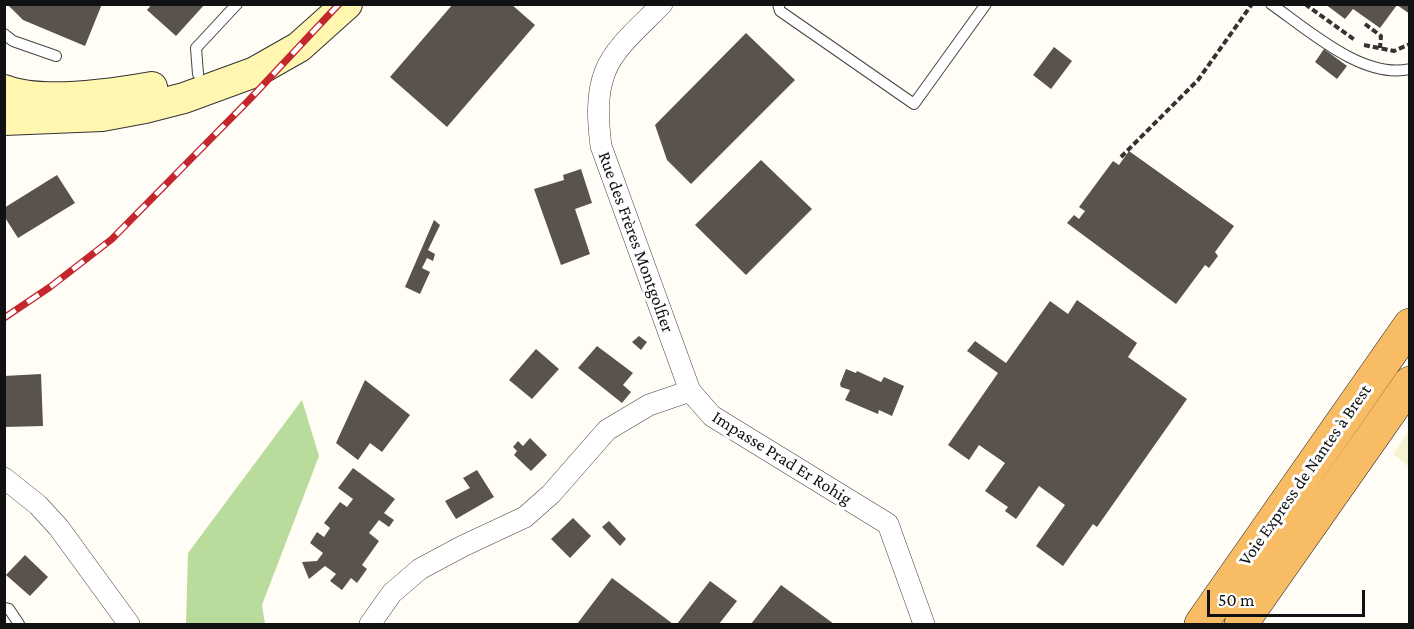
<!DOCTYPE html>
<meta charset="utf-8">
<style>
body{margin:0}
#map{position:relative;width:1414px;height:629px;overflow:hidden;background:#fffdf5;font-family:"Crimson Pro",serif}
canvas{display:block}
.frame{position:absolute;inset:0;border:6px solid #111;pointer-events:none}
.scale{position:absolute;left:1207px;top:590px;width:158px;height:27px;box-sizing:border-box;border:3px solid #111;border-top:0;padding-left:8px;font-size:18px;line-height:21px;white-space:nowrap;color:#111;-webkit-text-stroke:4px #fff;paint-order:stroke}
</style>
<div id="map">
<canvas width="1414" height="629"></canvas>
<div class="frame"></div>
<div class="scale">50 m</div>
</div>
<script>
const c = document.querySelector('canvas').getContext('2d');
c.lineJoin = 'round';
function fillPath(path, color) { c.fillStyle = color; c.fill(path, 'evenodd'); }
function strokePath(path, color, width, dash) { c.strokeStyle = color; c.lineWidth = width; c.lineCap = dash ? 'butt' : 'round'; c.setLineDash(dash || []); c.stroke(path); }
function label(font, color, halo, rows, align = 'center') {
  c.font = font + ' "Crimson Pro",serif'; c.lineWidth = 6; c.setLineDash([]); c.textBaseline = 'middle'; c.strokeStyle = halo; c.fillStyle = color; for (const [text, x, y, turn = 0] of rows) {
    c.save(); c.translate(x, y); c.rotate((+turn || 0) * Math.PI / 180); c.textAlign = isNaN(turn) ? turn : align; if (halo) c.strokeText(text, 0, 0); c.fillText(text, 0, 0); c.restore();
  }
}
const farmland = new Path2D(`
 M1409,430V467L1393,454Z`);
const forest = new Path2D(`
 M302,400L319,456L262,605L265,624H186L188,553Z`);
const building = new Path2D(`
 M7,4H102L85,46L23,20Z
 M152,4H205L176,36L147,10Z
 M453,4H511L535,25L447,127L390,77Z
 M1325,4H1410V14L1397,5L1380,28L1353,9L1345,19Z
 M746,33L795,80L691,184L667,160L655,125Z
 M1054,47L1072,61L1051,89L1033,75Z
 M1324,49L1347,66L1337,79L1315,62Z
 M1129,151L1234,226L1215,252L1218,256L1209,268L1205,265L1176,304L1067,223L1074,215L1079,219L1085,211L1079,207L1113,161L1119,165Z
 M761,160L812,209L746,275L695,225Z
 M581,169L592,203L575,209L590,254L561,265L534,189L564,180L563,175Z
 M57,175L75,203L18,238L4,216V208Z
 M434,220L440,225L428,250L435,254L433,261L427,258L422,268L430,272L420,294L405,287Z
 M1077,300L1137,343L1128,357L1187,399L1097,527L1093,524L1063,566L1036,546L1065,505L1039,486L1016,519L1005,511L1008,507L985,491L1005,463L979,445L969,460L948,445L998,373L967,351L975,341L1006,363L1050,301L1068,314Z
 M639,336L647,342L641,350L632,342Z
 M597,346L633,373L623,385L631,392L622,403L578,368Z
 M536,349L559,369L532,399L509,380Z
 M846,369L856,373L857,371L881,382L884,377L904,386L892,416L879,410L878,414L845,400L850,390L841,387L840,384Z
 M41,374L43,426L4,427V376Z
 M365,380L410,415L382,452L370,443L358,460L336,443Z
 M530,438L547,455L531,471L514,455L517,451L513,447L518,441L523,446Z
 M353,468L395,499L384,513L394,520L389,527L379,520L369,533L379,541L362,565L367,569L357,583L351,578L342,590L330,581L336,574L325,566L309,579L302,562L317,561L323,553L310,543L317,532L324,537L330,528L324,523L340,502L347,507L353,499L338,488Z
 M477,470L494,497L456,519L445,501L470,488L463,478Z
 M573,518L591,536L570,558L551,539Z
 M609,521L626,539L620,546L602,527Z
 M25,555L48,577L30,596L6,575Z
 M612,578L673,624H577Z
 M710,581L737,601L719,624H677Z
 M781,585L834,624H751Z`);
const path = new Path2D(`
 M1305,4L1355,40
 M1365,24L1381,36L1380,48
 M1364,45L1394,51L1410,44
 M1121,157L1198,80L1252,4`);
const service = new Path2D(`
 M778,4L780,11L914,104L986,4
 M1271,4C1307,29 1363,80 1410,69
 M4,34L13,41L56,56
 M198,74L196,48L237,4
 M4,608L9,609L19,624`);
const minor = new Path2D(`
 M662,4C644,23 614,47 605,72C596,95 598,122 601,146L690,391
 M4,478L38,505L59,528L129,624
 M370,624L392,593L420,569L463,546L525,517L551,494L607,430L649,405L690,391L712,416L888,524L924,624`);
const secondary = new Path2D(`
 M4,90C42,105 112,94 152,87
 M4,120L102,116L145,108L184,98L255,72L299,47L347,4`);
const trunk = new Path2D(`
 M1201,624L1410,325
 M1241,624L1410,383`);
const rail = new Path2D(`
 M4,318L50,287L112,239L249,100L339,4`);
const streetNames = [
 ["Rue des Frères Montgolfier",636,242,70],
 ["Impasse Prad Er Rohig",782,458,32],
 ["Voie Express de Nantes à Brest",1305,475,-55]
];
fillPath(farmland, '#f6f3d4');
fillPath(forest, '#b9dc9c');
fillPath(building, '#5a524d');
strokePath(service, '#444', 12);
strokePath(minor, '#444', 22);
strokePath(secondary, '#333', 32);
strokePath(trunk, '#222', 34);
strokePath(path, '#333', 4, [6, 3]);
strokePath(service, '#fff', 10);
strokePath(minor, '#fff', 21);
strokePath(secondary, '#fff6b0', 30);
strokePath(trunk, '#f7bc64', 33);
strokePath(rail, '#c4262e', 7);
strokePath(rail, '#fff', 4.5, [14]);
label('18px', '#111', '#fff', streetNames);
</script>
